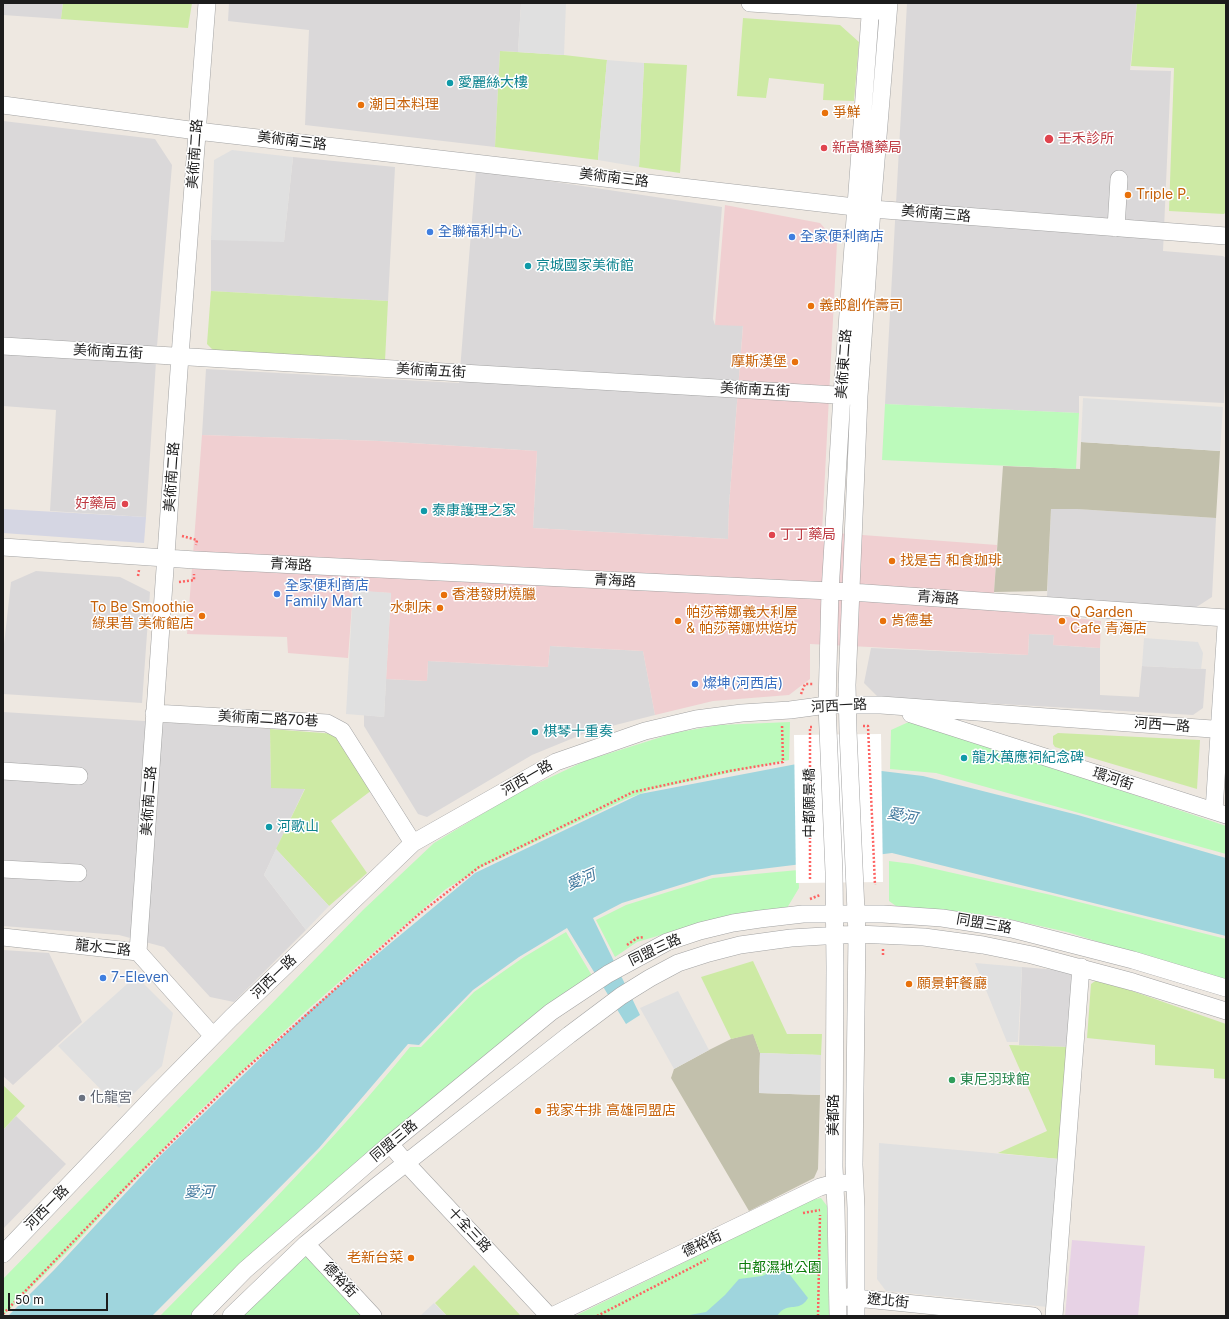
<!DOCTYPE html>
<meta charset="utf-8">
<style>
body{margin:0}
#map{position:relative;width:1229px;height:1319px;overflow:hidden;background:#eee8e1;font-family:Inter,sans-serif}
canvas{display:block}
.frame{position:absolute;inset:0;border:4px solid #1c1c1c;pointer-events:none}
.scale{position:absolute;left:8px;top:1293px;width:100px;height:18px;box-sizing:border-box;border:2px solid #1c1c1c;border-top:0;padding-left:5px;font-size:12px;line-height:14px;white-space:nowrap;color:#1c1c1c;-webkit-text-stroke:3px #fff;paint-order:stroke}
</style>
<div id="map">
<canvas width="1229" height="1319"></canvas>
<div class="frame"></div>
<div class="scale">50 m</div>
</div>
<script>
const c = document.querySelector('canvas').getContext('2d');
c.lineJoin = 'round';
function fillPath(path, color) { c.fillStyle = color; c.fill(path, 'evenodd'); }
function strokePath(path, color, width, dash) { c.strokeStyle = color; c.lineWidth = width; c.lineCap = dash ? 'butt' : 'round'; c.setLineDash(dash || []); c.stroke(path); }
function label(font, color, halo, rows, align = 'center') {
  c.font = font + ' Inter,"Noto Sans TC",sans-serif'; c.lineWidth = 3; c.setLineDash([]); c.textBaseline = 'middle'; c.strokeStyle = halo; c.fillStyle = color; for (const [text, x, y, turn = 0] of rows) {
    c.save(); c.translate(x, y); c.rotate((+turn || 0) * Math.PI / 180); c.textAlign = isNaN(turn) ? turn : align; if (halo) c.strokeText(text, 0, 0); c.fillText(text, 0, 0); c.restore();
  }
}
const residential = new Path2D(`
 M3,3H63L61,19L3,15Z
 M229,3H521L518,52L500,51L495,147L305,125L309,30L228,21Z
 M907,3H1137L1130,70L1171,71L1163,251L1223,256L1226,258V364L1224,403L1079,396V413L885,404Z
 M3,121L155,139L172,165L157,346L146,517L50,511L56,410L3,406Z
 M293,157L395,167L388,301L211,291V236L284,241Z
 M476,170L722,207L713,319L715,325H743L729,506L728,539L533,528L537,451L379,441L202,435L206,369L459,383Z
 M1051,509H1077L1216,518L1212,597L1195,608L1047,597Z
 M36,571L120,577L150,592L142,703L3,694V653L11,582Z
 M1029,634L1054,635L1053,645L1100,648V695L1139,697L1142,666L1206,669L1203,708L1193,715L878,697L864,683L871,648L1028,655Z
 M550,646L643,651L655,715L588,732L532,755L427,817L418,814L364,726V715L384,717L386,679L427,681L428,661L548,667Z
 M3,712L270,729L271,788H305L264,875L306,930L234,1002L210,997L164,947L119,935L3,926Z
 M3,950L49,953L82,1022L13,1085L3,1076Z
 M1022,967L1071,971L1075,976L1068,1047L1019,1045Z
 M16,1116L66,1164L3,1229V1130Z`);
const commercial = new Path2D(`
 M725,205L820,223L837,242L822,532L997,545L993,608L1101,621L1100,648L1053,645L1054,635L1029,634L1028,655L810,644V679L789,695L713,701L655,715L643,651L550,646L548,667L428,661L427,681L386,679L391,593L353,591L348,658L288,653L287,637L187,634L202,435L379,441L537,451L533,528L728,539L729,506L743,326L715,325Z`);
const industrial = new Path2D(`
 M1072,1240L1145,1246L1138,1316H1065Z`);
const construction = new Path2D(`
 M1081,442L1220,451L1216,518L1077,509H1051L1047,591L994,592L1003,466L1080,469Z
 M753,1033L760,1053L759,1093L820,1095L818,1169L814,1178L749,1211L671,1078L674,1069L709,1050L731,1039Z`);
const grass = new Path2D(`
 M63,3H192L188,28L61,19Z
 M1137,3H1226V212L1224,214L1169,211L1174,68L1131,66Z
 M743,18L840,25L859,42L854,101L823,100L824,84L769,78L766,98L737,96Z
 M500,51L564,55L607,60L598,160L495,147Z
 M644,63L687,65L680,173L639,167Z
 M211,291L388,301L385,361L213,350L207,344Z
 M270,729L336,734L372,790L331,821L367,873L329,906L276,849L305,789L271,788Z
 M1058,733L1200,740L1197,789L1055,747L1053,744V736Z
 M753,961L787,1034H822L821,1055L760,1053L753,1034L731,1039L701,977Z
 M1098,979L1226,1024V1079L1214,1078V1069L1155,1065V1045L1087,1038L1091,984Z
 M1009,1045L1068,1047L1059,1159L998,1153L1047,1131Z
 M3,1085L25,1106L3,1130Z
 M474,1265L520,1315V1316H447L435,1303Z`);
const park = new Path2D(`
 M885,404L1079,413L1076,469L882,460Z
 M913,720L1226,826V854L936,773L890,769L891,730Z
 M790,722L789,760L650,790L626,799L482,867L446,889L306,1011L191,1119L72,1247L3,1316V1279L363,910L434,843L517,793L585,761L674,733L719,725Z
 M889,861L913,864L1051,895L1226,939V982L1067,932L995,916L896,906L889,901Z
 M798,870L799,888L787,908L719,918L637,942L615,957L596,920L626,905L713,878Z
 M566,932L594,979L195,1316H160C246,1229 333,1142 410,1047H421L474,992L524,957Z
 M821,1198L827,1206L829,1316H575L811,1200Z
 M303,1253L362,1316H241Z`);
const parking = new Path2D(`
 M521,3H566L564,55L518,52Z
 M607,60L644,63L639,167L598,160Z
 M232,150L293,157L284,242L211,240L214,160Z
 M1083,398L1223,407L1220,451L1081,442Z
 M353,590L391,593L384,717L346,714Z
 M1144,638L1198,642L1203,653L1201,669L1142,666Z
 M276,849L329,906L306,930L264,875Z
 M975,963L1022,967L1018,1042H1007Z
 M136,976L173,1013L162,1066L119,1108L58,1046Z
 M678,991L709,1050L674,1069L640,1008Z
 M760,1053L821,1055L820,1095L759,1093Z
 M879,1143L1059,1159L1048,1307L886,1291L877,1279Z
 M434,1303L447,1316H420Z`);
const plaza = new Path2D(`
 M3,509L146,517L144,543L3,533Z`);
const water = new Path2D(`
 M807,762L923,776L1078,815L1226,858V936L892,853L712,875L622,903L593,918L640,1015L626,1024L567,928L519,957L473,990L419,1045L408,1044L319,1148L152,1316H8L54,1270L161,1155L309,1011L475,873L640,794Z
 M783,1266L808,1298C807,1300 804,1304 801,1305C793,1309 785,1304 777,1316H684L706,1312L725,1295L739,1279L762,1276Z`);
const pier = new Path2D(`
 M881,734L883,882L796,883L794,735Z`);
const path = new Path2D(`
 M182,536L197,540L196,545
 M138,576L139,570
 M179,582L194,580V574
 M801,694L805,684H814
 M863,726H868L875,885
 M810,879V727H814
 M810,899L820,895
 M627,945L637,938L644,937
 M883,949V955
 M803,1213L820,1210
 M3,1314L132,1181L240,1074L418,915L479,867L633,792L729,771L783,762L782,724
 M597,1316L708,1259
 M818,1316L820,1215`);
const minor = new Path2D(`
 M750,3L880,11
 M3,105L197,131L872,209L1226,236
 M1116,228L1119,179
 M3,346L853,396
 M3,547L195,560L851,592L1226,618
 M154,713L327,723L342,731L413,843
 M911,714L1226,815
 M3,771L79,776
 M1214,811L1226,626
 M3,869L78,873
 M3,937L138,952L213,1036
 M138,952L180,356L207,3
 M390,1144L406,1163L549,1316
 M306,1244L373,1316
 M3,1254L157,1093L231,1018L413,843L556,762L645,731L696,719L742,713L790,710L827,705H881L1226,730
 M846,1297L1033,1316
 M200,1316L245,1270L390,1144L551,1012L608,974L667,942L700,931L733,923L760,919L803,914H883L942,918L1012,929L1133,960L1226,988
 M231,1316L306,1244L378,1185L569,1035L621,996L650,978L678,963L709,953L740,945L791,938L857,934L924,937L983,945L1032,955L1133,982L1226,1011
 M552,1316L820,1187L835,1183H845
 M838,1316L836,1208L834,1167L835,967L834,872L827,705L830,592L842,395L871,3
 M856,1316V1208L854,1165L857,934L848,731L847,685L859,396L872,209L889,3
 M1054,1316L1081,967`);
const markers = [
 [450,83,4,"#0f9aa8"],
 [361,105,4,"#e8710a"],
 [825,113,4,"#e8710a"],
 [1049,139,5,"#e0444e"],
 [824,148,4,"#e0444e"],
 [1128,195,4,"#e8710a"],
 [430,232,4,"#3f7fe0"],
 [792,237,4,"#3f7fe0"],
 [528,266,4,"#0f9aa8"],
 [811,306,4,"#e8710a"],
 [795,362,4,"#e8710a"],
 [125,504,4,"#e0444e"],
 [424,511,4,"#0f9aa8"],
 [772,535,4,"#e0444e"],
 [892,561,4,"#e8710a"],
 [277,594,4,"#3f7fe0"],
 [444,595,4,"#e8710a"],
 [440,608,4,"#e8710a"],
 [202,616,4,"#e8710a"],
 [678,621,4,"#e8710a"],
 [883,621,4,"#e8710a"],
 [1062,621,4,"#e8710a"],
 [695,684,4,"#3f7fe0"],
 [535,732,4,"#0f9aa8"],
 [964,758,4,"#0f9aa8"],
 [269,827,4,"#0f9aa8"],
 [103,978,4,"#3f7fe0"],
 [909,984,4,"#e8710a"],
 [952,1080,4,"#2e9e5b"],
 [82,1098,4,"#6b7280"],
 [538,1111,4,"#e8710a"],
 [411,1258,4,"#e8710a"]
];
const cultureNames = [
 ["愛麗絲大樓",458,83],
 ["京城國家美術館",536,266],
 ["泰康護理之家",432,511],
 ["棋琴十重奏",543,732],
 ["龍水萬應祠紀念碑",972,758],
 ["河歌山",277,827]
];
const foodNames = [
 ["潮日本料理",369,105],
 ["爭鮮",833,113],
 ["Triple P.",1136,195],
 ["義郎創作壽司",819,306],
 ["摩斯漢堡",787,362,"right"],
 ["找是吉 和食珈琲",900,561],
 ["香港發財燒臘",452,595],
 ["To Be Smoothie",194,608,"right"],
 ["綠果昔 美術館店",194,624,"right"],
 ["水刺床",432,608,"right"],
 ["帕莎蒂娜義大利屋",686,613],
 ["& 帕莎蒂娜烘焙坊",686,629],
 ["Q Garden",1070,613],
 ["Cafe 青海店",1070,629],
 ["肯德基",891,621],
 ["願景軒餐廳",917,984],
 ["我家牛排 高雄同盟店",546,1111],
 ["老新台菜",403,1258,"right"]
];
const healthNames = [
 ["壬禾診所",1058,139],
 ["新高橋藥局",832,148],
 ["好藥局",117,504,"right"],
 ["丁丁藥局",780,535]
];
const streetNames = [
 ["美術南三路",292,141,7],
 ["美術南二路",195,154,-86],
 ["美術南三路",614,178,7],
 ["美術南三路",936,214,5],
 ["美術南五街",108,352,3],
 ["美術東二路",844,364,-86],
 ["美術南五街",431,371,3],
 ["美術南五街",755,390,3],
 ["美術南二路",172,477,-86],
 ["青海路",291,565,3],
 ["青海路",615,581,3],
 ["青海路",938,598,4],
 ["河西一路",839,706,-3],
 ["美術南二路70巷",268,719,3],
 ["河西一路",1162,725,4],
 ["河西一路",527,778,-30],
 ["環河街",1113,779,18],
 ["美術南二路",149,801,-86],
 ["中都願景橋",810,803,-90],
 ["同盟三路",984,924,10],
 ["龍水二路",103,948,6],
 ["同盟三路",655,950,-25],
 ["河西一路",274,977,-44],
 ["美都路",834,1115,-90],
 ["同盟三路",394,1141,-40],
 ["河西一路",47,1208,-46],
 ["十全三路",469,1230,47],
 ["德裕街",702,1244,-26],
 ["德裕街",340,1280,47],
 ["遼北街",888,1301,6]
];
const shopNames = [
 ["全聯福利中心",438,232],
 ["全家便利商店",800,237],
 ["全家便利商店",285,586],
 ["Family Mart",285,602],
 ["燦坤(河西店)",703,684],
 ["7-Eleven",111,978]
];
const leisureNames = [
 ["東尼羽球館",960,1080]
];
const worshipNames = [
 ["化龍宮",90,1098]
];
const parkNames = [
 ["中都濕地公園",780,1268]
];
const waterNames = [
 ["愛河",902,816,11],
 ["愛河",581,880,-23],
 ["愛河",199,1192]
];
fillPath(residential, '#dad8d9');
fillPath(commercial, '#f0cfd1');
fillPath(industrial, '#e7d2e5');
fillPath(construction, '#c2c0ac');
fillPath(grass, '#cdeaa4');
fillPath(park, '#bcfabb');
fillPath(parking, '#e0e0e0');
fillPath(plaza, '#d5d6e3');
fillPath(water, '#9fd5dd');
fillPath(pier, '#fff');
strokePath(minor, '#a3a3a3', 18);
strokePath(path, '#fd6362', 2.5, [2, 2]);
strokePath(minor, '#fff', 17);
for (const [x, y, r, color] of markers) { const dot = new Path2D(); dot.arc(x, y, r, 0, 2 * Math.PI); c.fillStyle = color; c.fill(dot); strokePath(dot, '#fff', 1.5); }
label('14px', '#0d838f', '#fff', cultureNames, 'left');
label('14px', '#c56008', '#fff', foodNames, 'left');
label('14px', '#be3a42', '#fff', healthNames, 'left');
label('14px', '#1c1c1c', '#fff', streetNames);
label('14px', '#366cbe', '#fff', shopNames, 'left');
label('14px', '#27864d', '#fff', leisureNames, 'left');
label('14px', '#5b616d', '#fff', worshipNames, 'left');
label('14px', '#0a7b08', '#fff', parkNames);
label('italic 15px', '#41789d', '#fff', waterNames);
</script>
